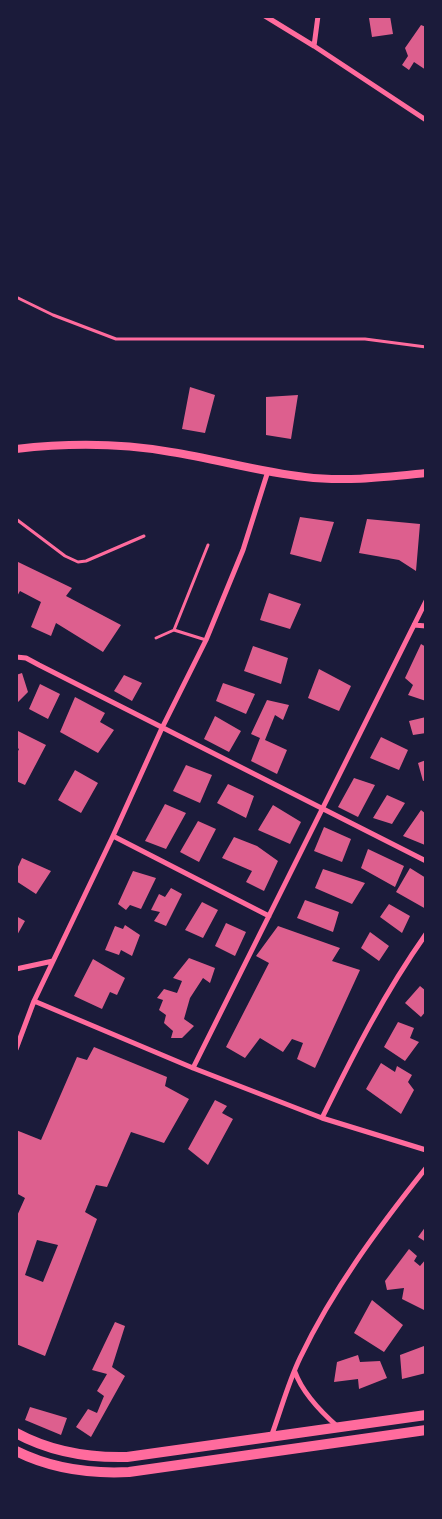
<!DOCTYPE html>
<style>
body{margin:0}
#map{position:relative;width:442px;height:1519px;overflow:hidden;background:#1b1b3a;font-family:Jost,sans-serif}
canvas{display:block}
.frame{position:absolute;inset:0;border:18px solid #1b1b3a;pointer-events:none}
</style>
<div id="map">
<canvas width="442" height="1519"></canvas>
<div class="frame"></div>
</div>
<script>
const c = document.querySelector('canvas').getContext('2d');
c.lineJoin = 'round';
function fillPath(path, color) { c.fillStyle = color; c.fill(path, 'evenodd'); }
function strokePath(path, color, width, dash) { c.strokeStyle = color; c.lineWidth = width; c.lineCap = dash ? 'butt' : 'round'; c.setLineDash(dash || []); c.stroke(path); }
const building = new Path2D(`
 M381,16H390L393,34L372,37L369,18Z
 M421,25L426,27V70L414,62L409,70L402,65L408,56L405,48Z
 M190,387L215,395L205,433L182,429Z
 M298,395L291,439L266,435V397Z
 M300,517L334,522L321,562L290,554Z
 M367,519L420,524L416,571L399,560L359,553Z
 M16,561L72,588L66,596L121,625L103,652L56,623L51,636L31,627L41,602L20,591L16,598Z
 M269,593L301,604L290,629L260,620Z
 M421,644L426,647V701L408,695L413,685L405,678Z
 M253,646L288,658L281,684L244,671Z
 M319,669L351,686L339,711L308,698Z
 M22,673L28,692L16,704V675Z
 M124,675L142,683L132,701L114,691Z
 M223,683L255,694L246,714L216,701Z
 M40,684L60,694L48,719L29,709Z
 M75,697L105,713L100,722L114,730L98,753L60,732Z
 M267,700L289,705L283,720L275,715L265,740L287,750L277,774L251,761L260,738L251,734Z
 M215,716L241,731L229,752L204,739Z
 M426,717V733L413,735L409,721Z
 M16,730L46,745L25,785L16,781V755L19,749L16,747Z
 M381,737L408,750L399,770L370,758Z
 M426,760V780L423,781L418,763Z
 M186,765L212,775L200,803L173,791Z
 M75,770L98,783L81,813L58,800Z
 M354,778L375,785L358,817L338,807Z
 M228,784L254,796L246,818L217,803Z
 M387,795L405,803L392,824L373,818Z
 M165,804L186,813L166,849L145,841Z
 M273,805L301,822L290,844L258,830Z
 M421,810L426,814L425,845L403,836Z
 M198,821L216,829L199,862L180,852Z
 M324,827L351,839L342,862L314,851Z
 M234,837L257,846L278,861L264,891L246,882L252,871L222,858Z
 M368,849L404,866L395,887L361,868Z
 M22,858L51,871L36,894L16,881V871Z
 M410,868L426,878V909L396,892Z
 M323,869L365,883L352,904L315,888Z
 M133,871L156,878L141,909L130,905L126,910L118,904Z
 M171,888L182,894L166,926L154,921L160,912L151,910L159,894L165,897Z
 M305,900L339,912L333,932L297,918Z
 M202,902L218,910L203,938L185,930Z
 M389,904L410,916L402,933L380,917Z
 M16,916L25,921L16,937Z
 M226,923L246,932L235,956L215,946Z
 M125,925L140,935L132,956L121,950L119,955L105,950L115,926L123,929Z
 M278,926L340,948L332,961L360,970L315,1068L297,1059L303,1043L292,1039L283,1052L260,1038L245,1058L226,1047L269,963L256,956Z
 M370,932L389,946L379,961L361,948Z
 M189,958L215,968L210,983L203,978L190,998L184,1019L194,1026L182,1038H171L173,1031L164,1023L166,1015L159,1010L163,1000L157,998L164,989L177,993L182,981L173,978Z
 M93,959L125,978L117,995L110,992L102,1009L74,996Z
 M420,986L426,991V1011L421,1017L405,1003Z
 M398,1022L414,1028L410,1038L419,1042L405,1061L384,1047Z
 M94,1047L167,1077L165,1086L189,1099L164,1143L131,1132L107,1187L96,1185L85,1212L97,1219L45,1356L16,1344V1218L25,1198L16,1193V1151L18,1144L16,1143V1130L41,1140L77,1057L87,1060ZM37,1240L58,1245L43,1282L25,1275Z
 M381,1063L395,1072L397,1066L412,1075L408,1082L414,1090L401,1114L366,1089Z
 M215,1100L227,1106L222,1113L233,1119L208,1165L188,1149Z
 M426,1226V1242L418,1237Z
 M409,1249L417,1256L414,1261L420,1266L426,1259V1311L402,1299L404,1288L387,1290L385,1281Z
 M372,1300L403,1325L384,1352L354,1333Z
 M115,1322L125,1326L112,1367L125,1376L91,1437L76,1427L88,1409L97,1413L104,1396L97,1391L107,1374L92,1370Z
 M424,1346L426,1373L402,1379L400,1355Z
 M358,1355L360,1362L380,1361L387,1378L359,1389L358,1379L334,1382L337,1362Z
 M30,1407L67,1418L61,1435L25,1420Z`);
const service = new Path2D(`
 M16,297L53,315L116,339H365L426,347
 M16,519L65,556L78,562L86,561L144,536
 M174,630L208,545
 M156,638L174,630L206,640`);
const minor = new Path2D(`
 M265,16L314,46L426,120
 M314,46L318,16
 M414,625L426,626
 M16,657L26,658L39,665L426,861
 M113,836L269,916
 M16,969L53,961
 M34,1001L193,1068L322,1118L426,1150
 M16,1049L34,1001L113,836L162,728L206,640L243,550L268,471
 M193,1068L426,601
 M322,1118C353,1055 385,992 426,934
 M295,1372C303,1394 321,1412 338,1427
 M271,1437C281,1410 288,1383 300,1358C333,1289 378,1228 426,1168`);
const tertiary = new Path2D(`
 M16,449C68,443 120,443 171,452C216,459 260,472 305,477C345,482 386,477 426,473`);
const primary = new Path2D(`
 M16,1433C51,1452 88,1458 127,1457L426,1415
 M16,1451C52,1469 89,1474 129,1472L426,1430`);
fillPath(building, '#dd5f8e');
strokePath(service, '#ff6b9d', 3);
strokePath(minor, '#ff6b9d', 5);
strokePath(tertiary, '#ff6b9d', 8);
strokePath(primary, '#ff6b9d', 10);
</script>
